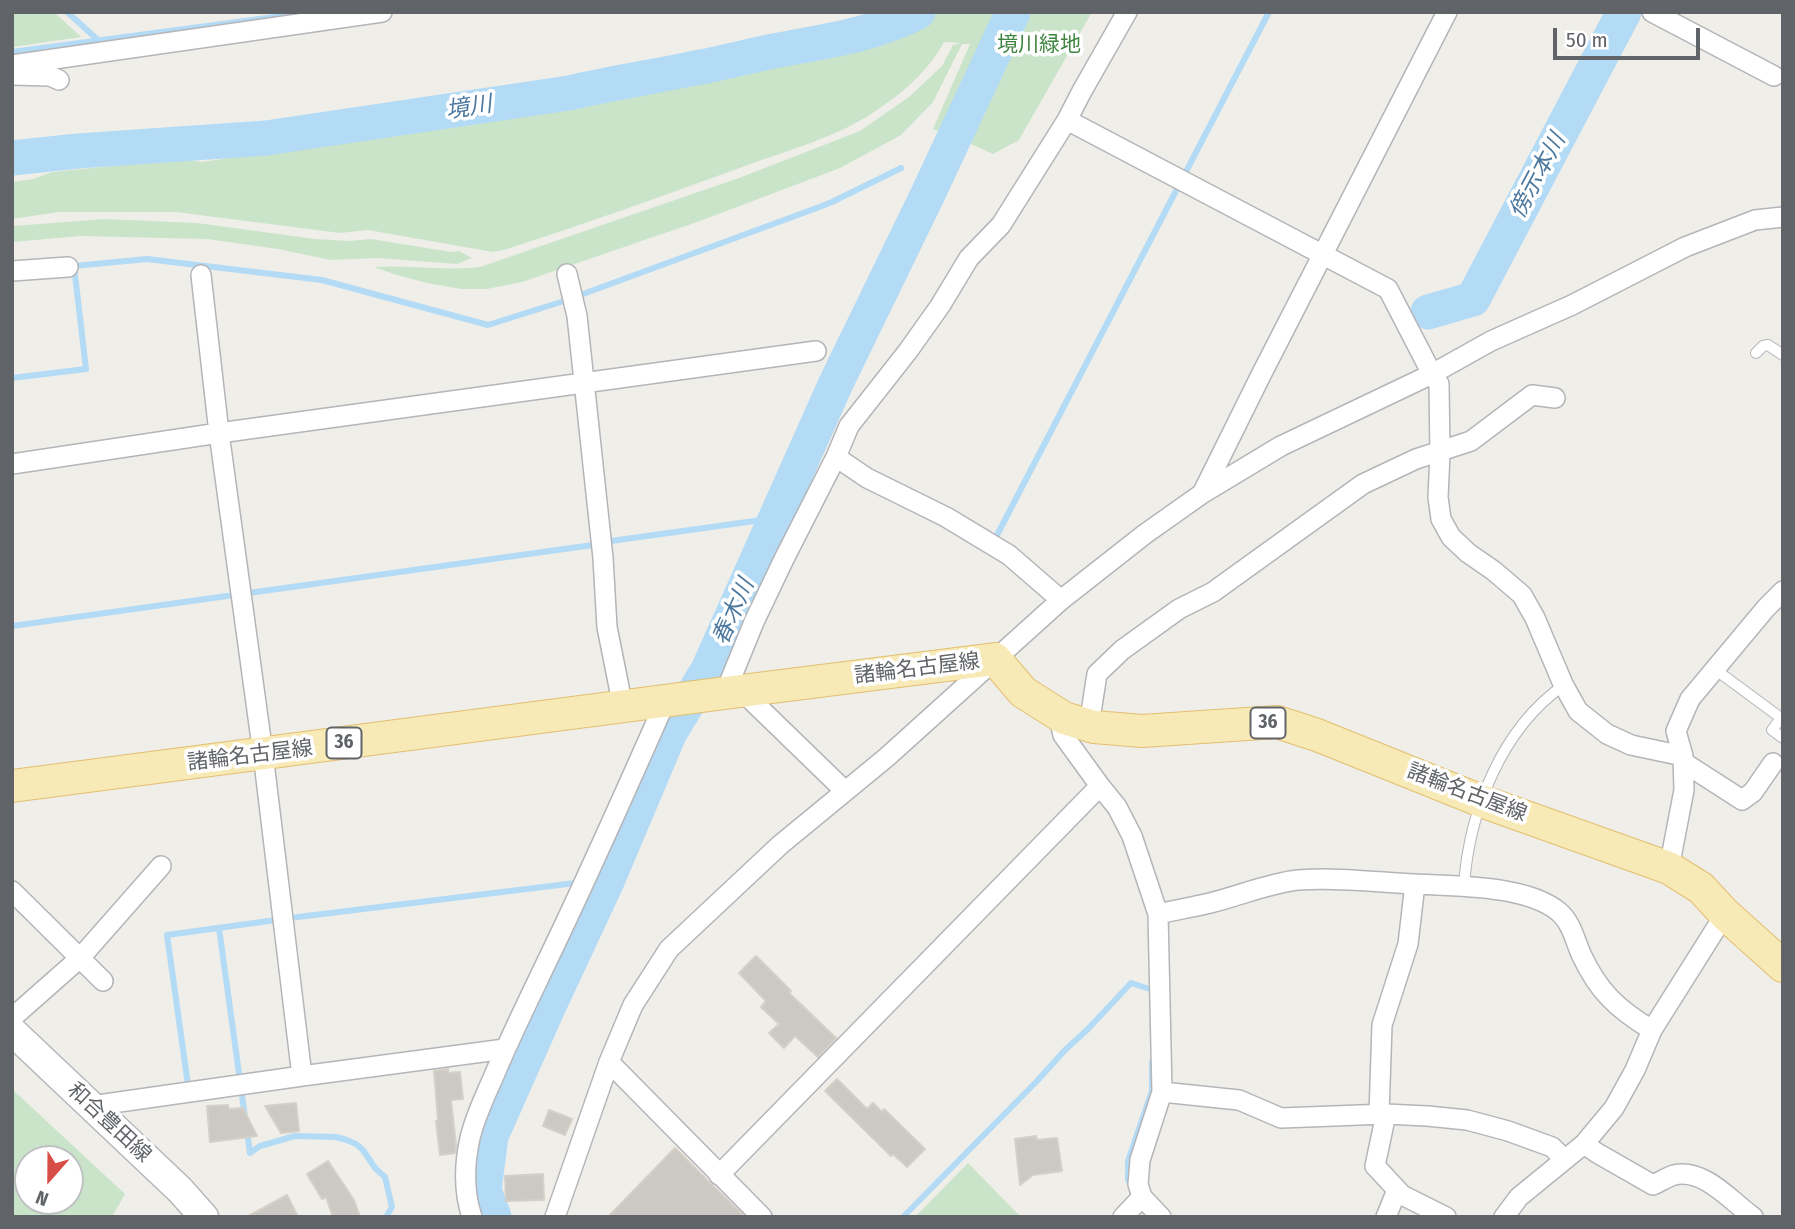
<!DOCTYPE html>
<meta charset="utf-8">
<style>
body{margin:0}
#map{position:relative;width:1795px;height:1229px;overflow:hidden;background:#f0eee9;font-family:"Fira Sans Condensed",sans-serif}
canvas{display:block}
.frame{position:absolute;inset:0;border:14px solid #606367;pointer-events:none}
.north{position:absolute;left:14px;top:1145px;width:70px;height:70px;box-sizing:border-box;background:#fff;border:2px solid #bfc1c2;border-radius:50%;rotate:201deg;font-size:19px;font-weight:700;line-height:28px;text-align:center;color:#606367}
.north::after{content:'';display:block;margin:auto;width:24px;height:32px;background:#d74e48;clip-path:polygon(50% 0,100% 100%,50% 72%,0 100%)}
.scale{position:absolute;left:1553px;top:28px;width:147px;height:32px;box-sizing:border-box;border:4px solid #606367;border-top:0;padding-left:9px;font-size:21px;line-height:24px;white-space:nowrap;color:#606367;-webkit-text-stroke:5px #fff;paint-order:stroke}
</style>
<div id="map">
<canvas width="1795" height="1229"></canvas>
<div class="frame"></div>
<div class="north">N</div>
<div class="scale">50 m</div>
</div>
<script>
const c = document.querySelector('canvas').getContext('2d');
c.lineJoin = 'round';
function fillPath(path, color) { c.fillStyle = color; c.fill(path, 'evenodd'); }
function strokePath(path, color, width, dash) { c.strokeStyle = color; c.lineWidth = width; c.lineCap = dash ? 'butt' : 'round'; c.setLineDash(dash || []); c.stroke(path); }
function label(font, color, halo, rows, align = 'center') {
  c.font = font + ' "Fira Sans Condensed","Noto Sans JP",sans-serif'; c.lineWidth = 7; c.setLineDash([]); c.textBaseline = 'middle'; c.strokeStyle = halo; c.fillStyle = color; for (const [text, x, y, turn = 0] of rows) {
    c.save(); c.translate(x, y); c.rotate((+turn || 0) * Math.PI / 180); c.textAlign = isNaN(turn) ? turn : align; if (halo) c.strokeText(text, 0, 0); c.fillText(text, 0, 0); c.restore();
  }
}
const green = new Path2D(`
 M12,12H54L81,37L12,47Z
 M942,12H1005L949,135L933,129L970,44H962L933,102L901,135L840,168L697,222L522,282L487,289H461L427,283L397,275L374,267C410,265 445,271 480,267L739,178L860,131L909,97L942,66L953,45L961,43L944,42C929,70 904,92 877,110C838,137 789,150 745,166C666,195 587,223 507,249L493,252L368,230L340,233L176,212H59L12,219V182L33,179L52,172L184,159L202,162L372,137L413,134L433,124L465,117L501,114L606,98L624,93L687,84L747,72L863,46Z
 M1021,12H1092L1019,140L993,154L964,141Z
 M105,219L197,223L315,239L349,241L371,239L451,252L459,251L472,258L457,264L378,258L331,260L278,249L207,239L81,236L12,242V226Z
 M12,1089L125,1194L112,1217H12ZM70,1159V1201H28V1159Z
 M968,1163L1021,1217H915Z`);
const stream = new Path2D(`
 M67,12L97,39
 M12,52L312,12
 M12,378L86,369L74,266L147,259L322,280L488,325L564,301L814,209L832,202L901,168
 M996,537L1269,12
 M12,626L593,545L611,541L776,518
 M219,928L245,1117
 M188,1085L167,935L298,917L608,879
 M247,1131L250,1153L260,1146L295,1136L336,1137L347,1140L356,1144L363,1150L375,1168L385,1177L392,1207L386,1217
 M1128,1180V1161L1152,1091V1062
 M903,1217L1038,1080L1065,1050L1088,1029L1131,983L1153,990V995`);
const river = new Path2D(`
 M12,158L78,151L266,138L569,93C611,83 653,77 695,68C720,64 744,57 769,52C819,42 872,36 918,12
 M1428,312L1473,299L1624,12
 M494,1217L484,1190L491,1136L547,1010L608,879L670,732L708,670L836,383L927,196L1013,12`);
const building = new Path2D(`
 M756,956L791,991L789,993L836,1038L818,1057L795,1036L784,1048L769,1033L779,1024L761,1007L766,1001L739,973Z
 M448,1069V1073L460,1072L463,1099L451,1100L456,1145L455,1153L440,1155L436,1121H438L434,1071Z
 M837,1079L867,1109L873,1103L882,1112L884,1109L925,1149L907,1167L893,1154L891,1156L825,1091Z
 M296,1103L299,1131L281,1133L265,1106Z
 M228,1105L229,1109L243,1108L257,1136L210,1142L207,1106Z
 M549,1110L572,1119L565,1135L543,1126Z
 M1036,1136L1037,1140L1057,1138L1062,1171L1033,1175L1020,1185L1015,1139Z
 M675,1148L710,1183L745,1217H608Z
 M328,1161L354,1200L360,1217H333L326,1197L322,1199L307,1174Z
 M543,1174L544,1200L506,1201L505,1176Z
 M287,1195L298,1217H247Z`);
const lane = new Path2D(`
 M1756,353L1763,346L1768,345L1783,355
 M1716,670L1781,718L1772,730L1783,738
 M1464,886C1469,812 1501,729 1564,685`);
const street = new Path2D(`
 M1652,12L1774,76
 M12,65L382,12
 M12,75L50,76L59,80
 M1067,120L1388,289L1432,374L1439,384L1440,454L1438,497L1441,519L1451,537L1468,553L1494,571L1522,595L1535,618L1563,684L1578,711L1607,734L1631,745L1683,756
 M12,271L68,267
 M567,274L577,316L603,558L607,627L623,707
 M201,275L219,433L263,754L302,1076
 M836,457L867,478L946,517L1009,555L1061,600
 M12,464L219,433L816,351
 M1203,492L1261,375L1447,12
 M748,690L749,698L845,791
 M725,693L754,622L784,559L836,457L849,426L908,351L940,306L969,258L1001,225L1067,120L1082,91L1127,12
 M1064,718L1061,726L1063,735L1100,786L1117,807L1132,836L1158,914L1162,1092L1140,1160L1138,1184L1142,1197L1161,1217
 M1089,725L1097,674L1122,650L1179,609L1213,592L1363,484L1416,459L1471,441L1532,395L1555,398
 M1683,762L1742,800L1753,792L1773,763
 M1669,868L1684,790L1683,756L1676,731L1690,699L1766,608L1783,591
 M12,891L103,981
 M1158,914C1176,910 1193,907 1210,903C1239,896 1269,883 1298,880C1337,877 1376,882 1415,884C1455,886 1528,885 1559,912C1571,922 1575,940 1581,954C1598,991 1617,1009 1652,1030
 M12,1018L80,958L161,866
 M609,1062L762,1217
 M1162,1092L1239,1100L1281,1118L1386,1114L1427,1116L1467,1120L1508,1131L1552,1147L1564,1159
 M91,1106L302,1076L505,1049
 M1379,1114L1382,1025L1408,944L1415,884
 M1386,1114L1375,1166L1402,1195L1446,1217
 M1584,1144L1597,1153L1653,1185C1660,1182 1667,1177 1674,1175C1704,1168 1731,1201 1753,1217
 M719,1175L1100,786
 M472,1217C463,1190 464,1165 470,1138C475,1117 484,1098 493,1078C510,1037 530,997 549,957C590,872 628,786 666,700
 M555,1217L609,1062L633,1005L669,949L780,845L887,757L1061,600L1145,534L1203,493L1281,446L1432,374L1491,341L1572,305L1685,247L1755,220L1783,217
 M1123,1217L1142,1197
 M1386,1217L1397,1190
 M1504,1217L1519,1197L1584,1144L1614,1108L1635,1070L1652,1030L1725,914`);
const secondary = new Path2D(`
 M12,1031L180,1190L204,1217`);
const primary = new Path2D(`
 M12,786L725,693L995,659L1023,692L1064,718L1094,727L1142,731L1277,722L1317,735L1484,802L1669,868L1701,888L1725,914L1783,966`);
const shields = [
 [1268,723,35],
 [344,743,35]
];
const shieldNames = [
 ["36",1268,723],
 ["36",344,743]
];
const parkNames = [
 ["境川緑地",1039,45]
];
const streetNames = [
 ["諸輪名古屋線",917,669,-7],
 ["諸輪名古屋線",250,756,-7],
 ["諸輪名古屋線",1467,793,21],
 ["和合豊田線",109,1123,43]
];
const waterNames = [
 ["境川",469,108,-9],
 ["傍示本川",1538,176,-62],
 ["春木川",734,612,-66]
];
fillPath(green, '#cae4c9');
strokePath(stream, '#b3dbf6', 6);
strokePath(river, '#b3dbf6', 35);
fillPath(building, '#ccc9c5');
strokePath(building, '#d4d0c8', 2);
strokePath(lane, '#b4b5b9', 12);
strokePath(street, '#b4b5b9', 22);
strokePath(secondary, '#b5b7bb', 31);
strokePath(primary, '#e3be6f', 34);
strokePath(lane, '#fff', 10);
strokePath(street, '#fff', 19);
strokePath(secondary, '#fff', 28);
strokePath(primary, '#f7eab7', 32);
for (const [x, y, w] of shields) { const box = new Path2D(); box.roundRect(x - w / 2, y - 15.5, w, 31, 5); c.fillStyle = '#fff'; c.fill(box); strokePath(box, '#606367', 2); }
label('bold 19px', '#606367', null, shieldNames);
label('21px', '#418542', '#fff', parkNames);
label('21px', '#606367', '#fff', streetNames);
label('italic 23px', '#4c789f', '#fff', waterNames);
</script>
